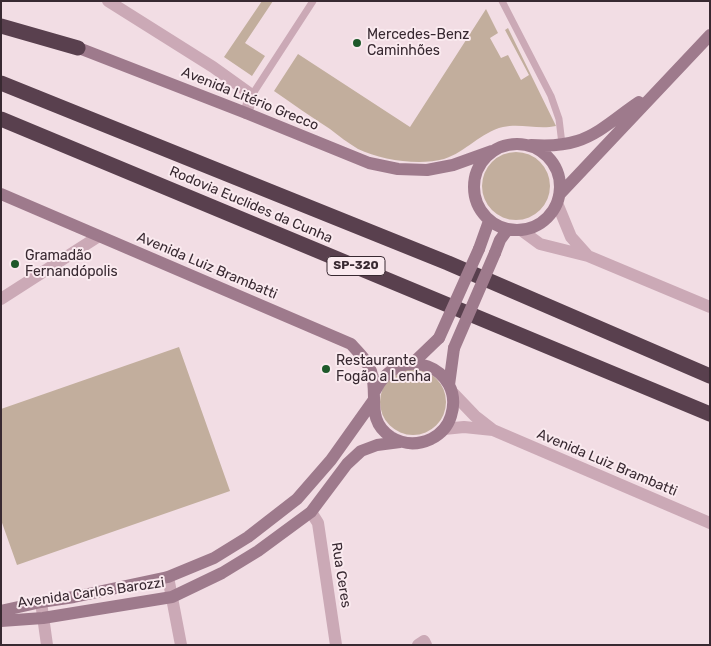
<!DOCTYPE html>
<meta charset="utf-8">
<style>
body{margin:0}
#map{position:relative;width:711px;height:646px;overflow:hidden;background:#f2dde4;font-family:Rubik,sans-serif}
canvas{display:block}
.frame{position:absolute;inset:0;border:2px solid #382931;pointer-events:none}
</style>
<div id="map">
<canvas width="711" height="646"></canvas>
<div class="frame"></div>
</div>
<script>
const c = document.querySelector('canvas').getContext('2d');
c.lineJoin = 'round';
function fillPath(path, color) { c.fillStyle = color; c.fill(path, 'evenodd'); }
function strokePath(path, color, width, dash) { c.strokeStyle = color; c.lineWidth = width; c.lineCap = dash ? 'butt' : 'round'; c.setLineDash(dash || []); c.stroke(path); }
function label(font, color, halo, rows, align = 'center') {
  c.font = font + ' Rubik,sans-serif'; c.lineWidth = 4; c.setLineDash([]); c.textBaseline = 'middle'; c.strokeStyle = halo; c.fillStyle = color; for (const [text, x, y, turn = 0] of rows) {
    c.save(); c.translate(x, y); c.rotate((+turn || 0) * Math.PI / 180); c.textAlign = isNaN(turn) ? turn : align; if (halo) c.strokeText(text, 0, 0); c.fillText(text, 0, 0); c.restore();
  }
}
const green = new Path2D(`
 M262,1H273L245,43L265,56L252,76L224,57Z
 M486,9L498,33L490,38L501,58L508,55L521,80L529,75L505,30L508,28L556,126C538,130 521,123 503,127C481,132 466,152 444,159C419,166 381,160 358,149C348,143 339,136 330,129C311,117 293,104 274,91L298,54L410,127Z
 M482 186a34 34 0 1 1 68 0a34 34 0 1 1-68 0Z
 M179,347L230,491L17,565L1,520V409Z
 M380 402a33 33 0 1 1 66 0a33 33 0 1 1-66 0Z`);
const service = new Path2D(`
 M502,1L551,96L559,119L562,144
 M252,95L313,1`);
const minor = new Path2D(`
 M1,299L99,236
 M452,392L475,416L493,430L710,523
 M444,429L464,427L493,430
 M311,512L318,523L336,645
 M168,577L181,645
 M41,602L47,645
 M418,645L424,641L426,645`);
const tertiary = new Path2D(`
 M108,1L213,67L252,95L246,113
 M557,203L571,237L588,256
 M521,230L540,244L588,256L710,307`);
const secondary = new Path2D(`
 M71,45L246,113L369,163L398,169L427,170L453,165L492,151
 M474 187a43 43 0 1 1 86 0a43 43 0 1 1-86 0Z
 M531,145C546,146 562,146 577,141C600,134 619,115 639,102
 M1,194L351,344C359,353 367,360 371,371C379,396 365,420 391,437C404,445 418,445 431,439C441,434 448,426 451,416C466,368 399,340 375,391
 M559,195L710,35
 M479,249L489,221
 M495,253L500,240L508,229
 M413,363L439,338
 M449,385L454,348
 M1,611L41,602L74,597L168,577L214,558L248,537L297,499L331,460L373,401
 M1,621L43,618L172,597L222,573L258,551L311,512L347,464L361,451L377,445L400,442`);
const motorway = new Path2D(`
 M1,26L78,48
 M1,83L448,263L710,376
 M1,119L710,414`);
const secondaryBridge = new Path2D(`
 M439,338L479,249
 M454,348L495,253`);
const markers = [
 [357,43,5,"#1e592a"],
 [15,264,5,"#1e592a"],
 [326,369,5,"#1e592a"]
];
const shields = [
 [356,266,58]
];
const shieldNames = [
 ["SP-320",356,266]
];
const poiNames = [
 ["Mercedes-Benz",367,35],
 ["Caminhões",367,51],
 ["Gramadão",25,256],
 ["Fernandópolis",25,272],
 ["Restaurante",336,361],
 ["Fogão a Lenha",336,377]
];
const streetNames = [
 ["Avenida Litério Grecco",250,99,22],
 ["Rodovia Euclides da Cunha",251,205,23],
 ["Avenida Luiz Brambatti",207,266,23],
 ["Avenida Luiz Brambatti",607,463,23],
 ["Rua Ceres",341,575,81],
 ["Avenida Carlos Barozzi",91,593,-8]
];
fillPath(green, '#c2ae9d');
strokePath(service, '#cba9b6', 7);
strokePath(minor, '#cba9b6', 12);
strokePath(tertiary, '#cba9b6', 12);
strokePath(secondary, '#9e7a8c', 12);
strokePath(motorway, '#59404e', 15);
strokePath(secondaryBridge, '#9e7a8c', 12);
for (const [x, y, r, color] of markers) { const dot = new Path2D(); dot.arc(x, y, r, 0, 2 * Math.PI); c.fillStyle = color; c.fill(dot); strokePath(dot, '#faeaef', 2); }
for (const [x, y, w] of shields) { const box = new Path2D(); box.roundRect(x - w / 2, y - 9.5, w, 19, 4); c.fillStyle = '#faeaef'; c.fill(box); strokePath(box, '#382931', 1); }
label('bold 12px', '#382931', null, shieldNames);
label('14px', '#382931', '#faeaef', poiNames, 'left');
label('14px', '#382931', '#faeaef', streetNames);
</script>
